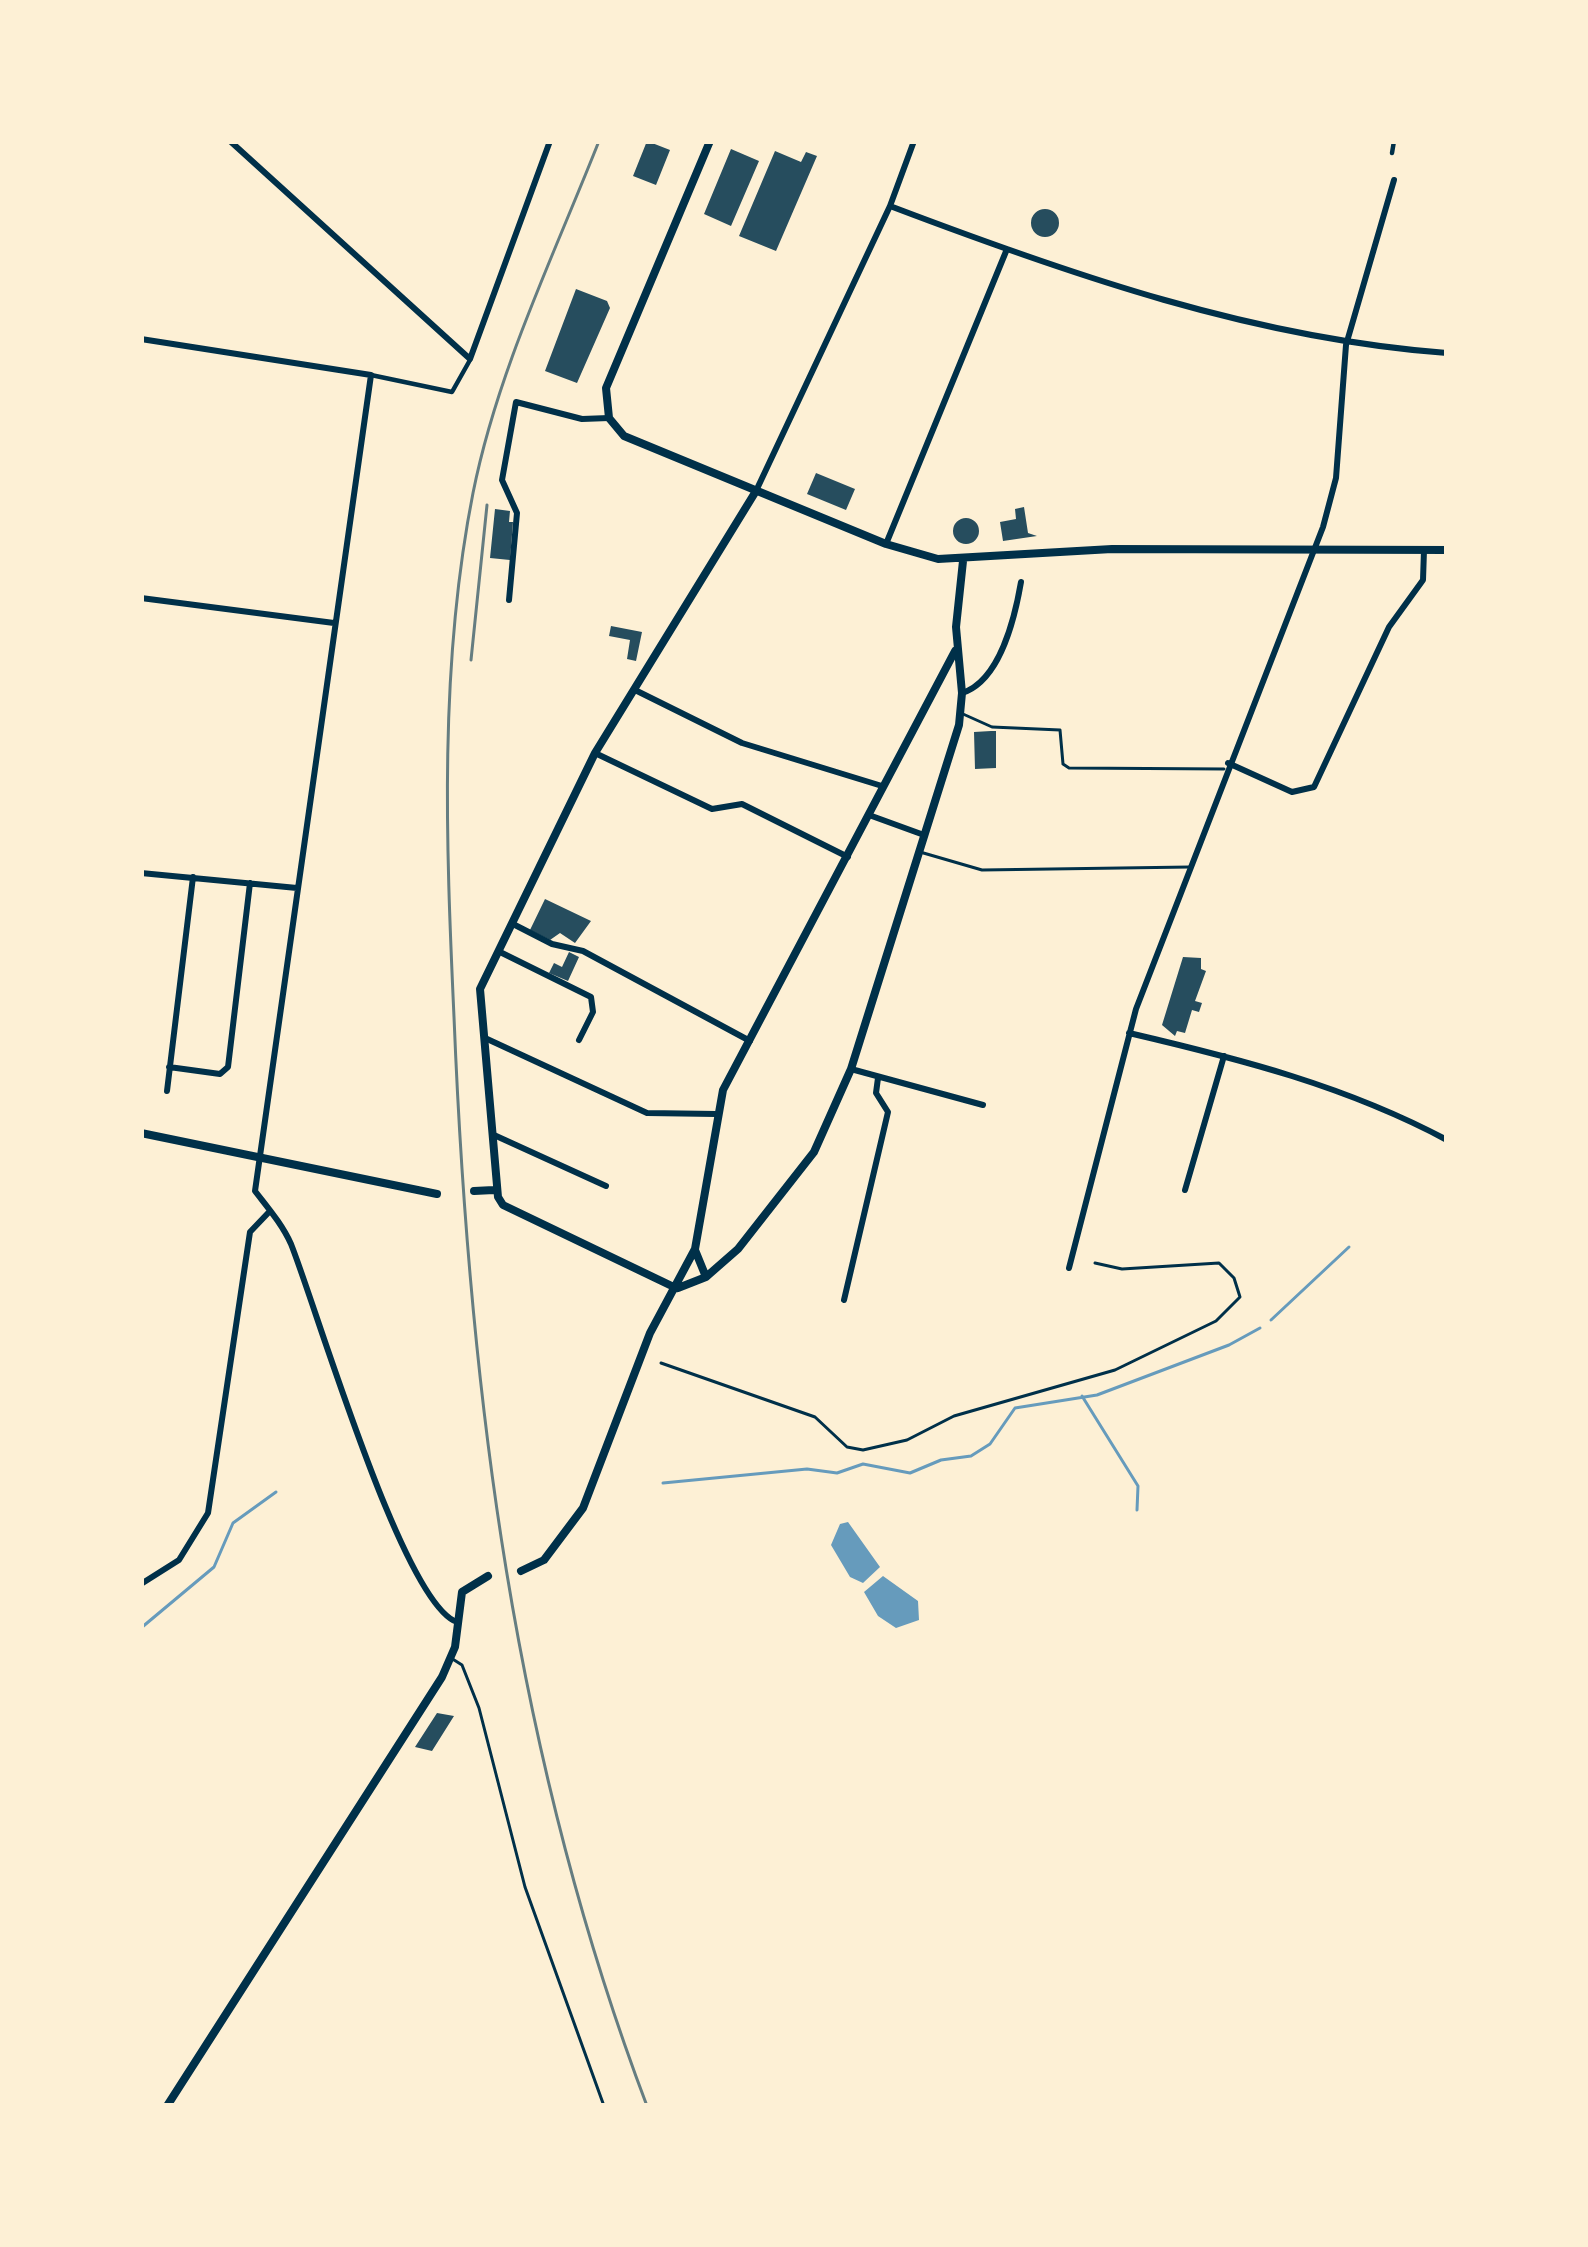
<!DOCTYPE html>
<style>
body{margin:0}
#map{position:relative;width:1588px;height:2247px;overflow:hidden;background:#fdf0d5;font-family:"Exo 2",sans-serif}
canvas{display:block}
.frame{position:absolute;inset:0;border:144px solid #fdf0d5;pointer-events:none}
</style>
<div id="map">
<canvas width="1588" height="2247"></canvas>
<div class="frame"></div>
</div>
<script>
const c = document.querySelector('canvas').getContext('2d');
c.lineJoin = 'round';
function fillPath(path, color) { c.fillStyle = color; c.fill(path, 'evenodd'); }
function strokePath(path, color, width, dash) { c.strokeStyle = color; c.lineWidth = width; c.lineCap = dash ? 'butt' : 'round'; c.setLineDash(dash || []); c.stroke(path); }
const water = new Path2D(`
 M848,1522L880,1567L863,1583L850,1577L831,1545L840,1524Z
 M883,1576L918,1601L919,1620L896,1628L878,1616L864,1592Z`);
const stream = new Path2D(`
 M1271,1320L1349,1247
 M1082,1396L1138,1486L1137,1510
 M663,1483L807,1469L837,1473L863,1464L910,1473L941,1460L971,1456L990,1444L1015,1408L1097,1395L1229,1345L1260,1328
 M141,1628L214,1567L233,1523L276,1492`);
const building = new Path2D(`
 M647,141L670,150L656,185L633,176Z
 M731,149L759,161L731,226L704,214Z
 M775,151L801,162L806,152L817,156L776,251L739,236Z
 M1031 223a14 14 0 1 1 28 0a14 14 0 1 1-28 0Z
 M576,289L607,301L610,308L577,383L545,371Z
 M816,473L855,489L846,510L807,494Z
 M1024,507L1028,533L1037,536L1003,541L1000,522L1016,519L1015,509Z
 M495,509L510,511L509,522H513L510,560L490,558Z
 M953 531a13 13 0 1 1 26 0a13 13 0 1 1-26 0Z
 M611,626L642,632L636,661L627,659L630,640L609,636Z
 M991,731H996V768L975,769L974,732Z
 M545,899L591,921L575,943L560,933L550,940L530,930Z
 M569,952L579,957L568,981L549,973L554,963L562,967Z
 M1183,957L1201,958V969L1206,971L1195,1001L1202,1003L1199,1012L1192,1010L1185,1033L1177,1031L1175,1036L1162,1025Z
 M437,1713L454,1716L432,1751L415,1747Z`);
const path = new Path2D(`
 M661,1363L815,1417L847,1447L863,1450L907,1440L954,1416L1115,1370L1216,1321L1240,1297L1234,1278L1219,1263L1122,1269L1095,1263`);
const service = new Path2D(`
 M963,714L992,727L1060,730L1063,764L1069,768L1224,769
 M920,852L982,870L1190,867
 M451,1658L462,1665L479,1708L525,1887L604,2106`);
const pedestrian = new Path2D(`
 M1392,153L1394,141
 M371,375L452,392L470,360`);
const minor = new Path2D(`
 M230,141L470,359L550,141
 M890,206C1069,274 1255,339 1447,353
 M141,339L371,375L255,1191C268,1208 282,1224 291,1244C317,1309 403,1604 457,1622
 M756,491L890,206L914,141
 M886,544L1007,249
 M141,598L334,623
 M509,600L517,513L502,480L516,402L582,419L609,418
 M635,690L742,743L882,786
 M962,693C1000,681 1015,617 1021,582
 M595,753L712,809L742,804L848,857
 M1228,763L1292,792L1314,787L1389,627L1423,580L1424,550
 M869,815L924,835
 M141,873L297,888
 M513,924L552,944L583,951L750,1041
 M498,951L591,997L593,1012L579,1040
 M1129,1033C1240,1059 1346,1086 1447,1140
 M485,1038L647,1113L716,1114
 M169,1067L220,1074L228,1067L250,883
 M851,1069L983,1105
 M167,1091L193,877
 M494,1135L606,1186
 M1185,1190L1224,1056
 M1069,1268L1136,1009L1323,527L1336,478L1346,345L1394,180
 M844,1300L888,1112L876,1093L878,1078
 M141,1584L179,1560L208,1513L250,1232L270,1211`);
const tertiary = new Path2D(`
 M710,141L606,388L609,418L624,436L886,544L938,559L1112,549L1447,550
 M141,1133L437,1194
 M474,1191L494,1190
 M695,1250L706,1277
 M676,1288L503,1205L498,1197L480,989L595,753L756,491
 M678,1288L706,1277L738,1249L814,1152L851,1069L959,725L962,693L956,627L963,561
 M521,1571L544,1560L583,1508L650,1333L695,1249L723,1090L955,651
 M167,2106L442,1677L455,1647L462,1592L488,1576`);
const rail = new Path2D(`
 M599,141C554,255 497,372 473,493C439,665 446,843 454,1017C469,1390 514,1755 647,2106
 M471,660L487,505`);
fillPath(water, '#669bbc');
strokePath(stream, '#669bbc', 3);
fillPath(building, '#264d5e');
strokePath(path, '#003049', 3);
strokePath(service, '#003049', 3);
strokePath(pedestrian, '#003049', 4.5);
strokePath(minor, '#003049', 6);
strokePath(tertiary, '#003049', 8);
strokePath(rail, '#657d81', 3);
</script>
